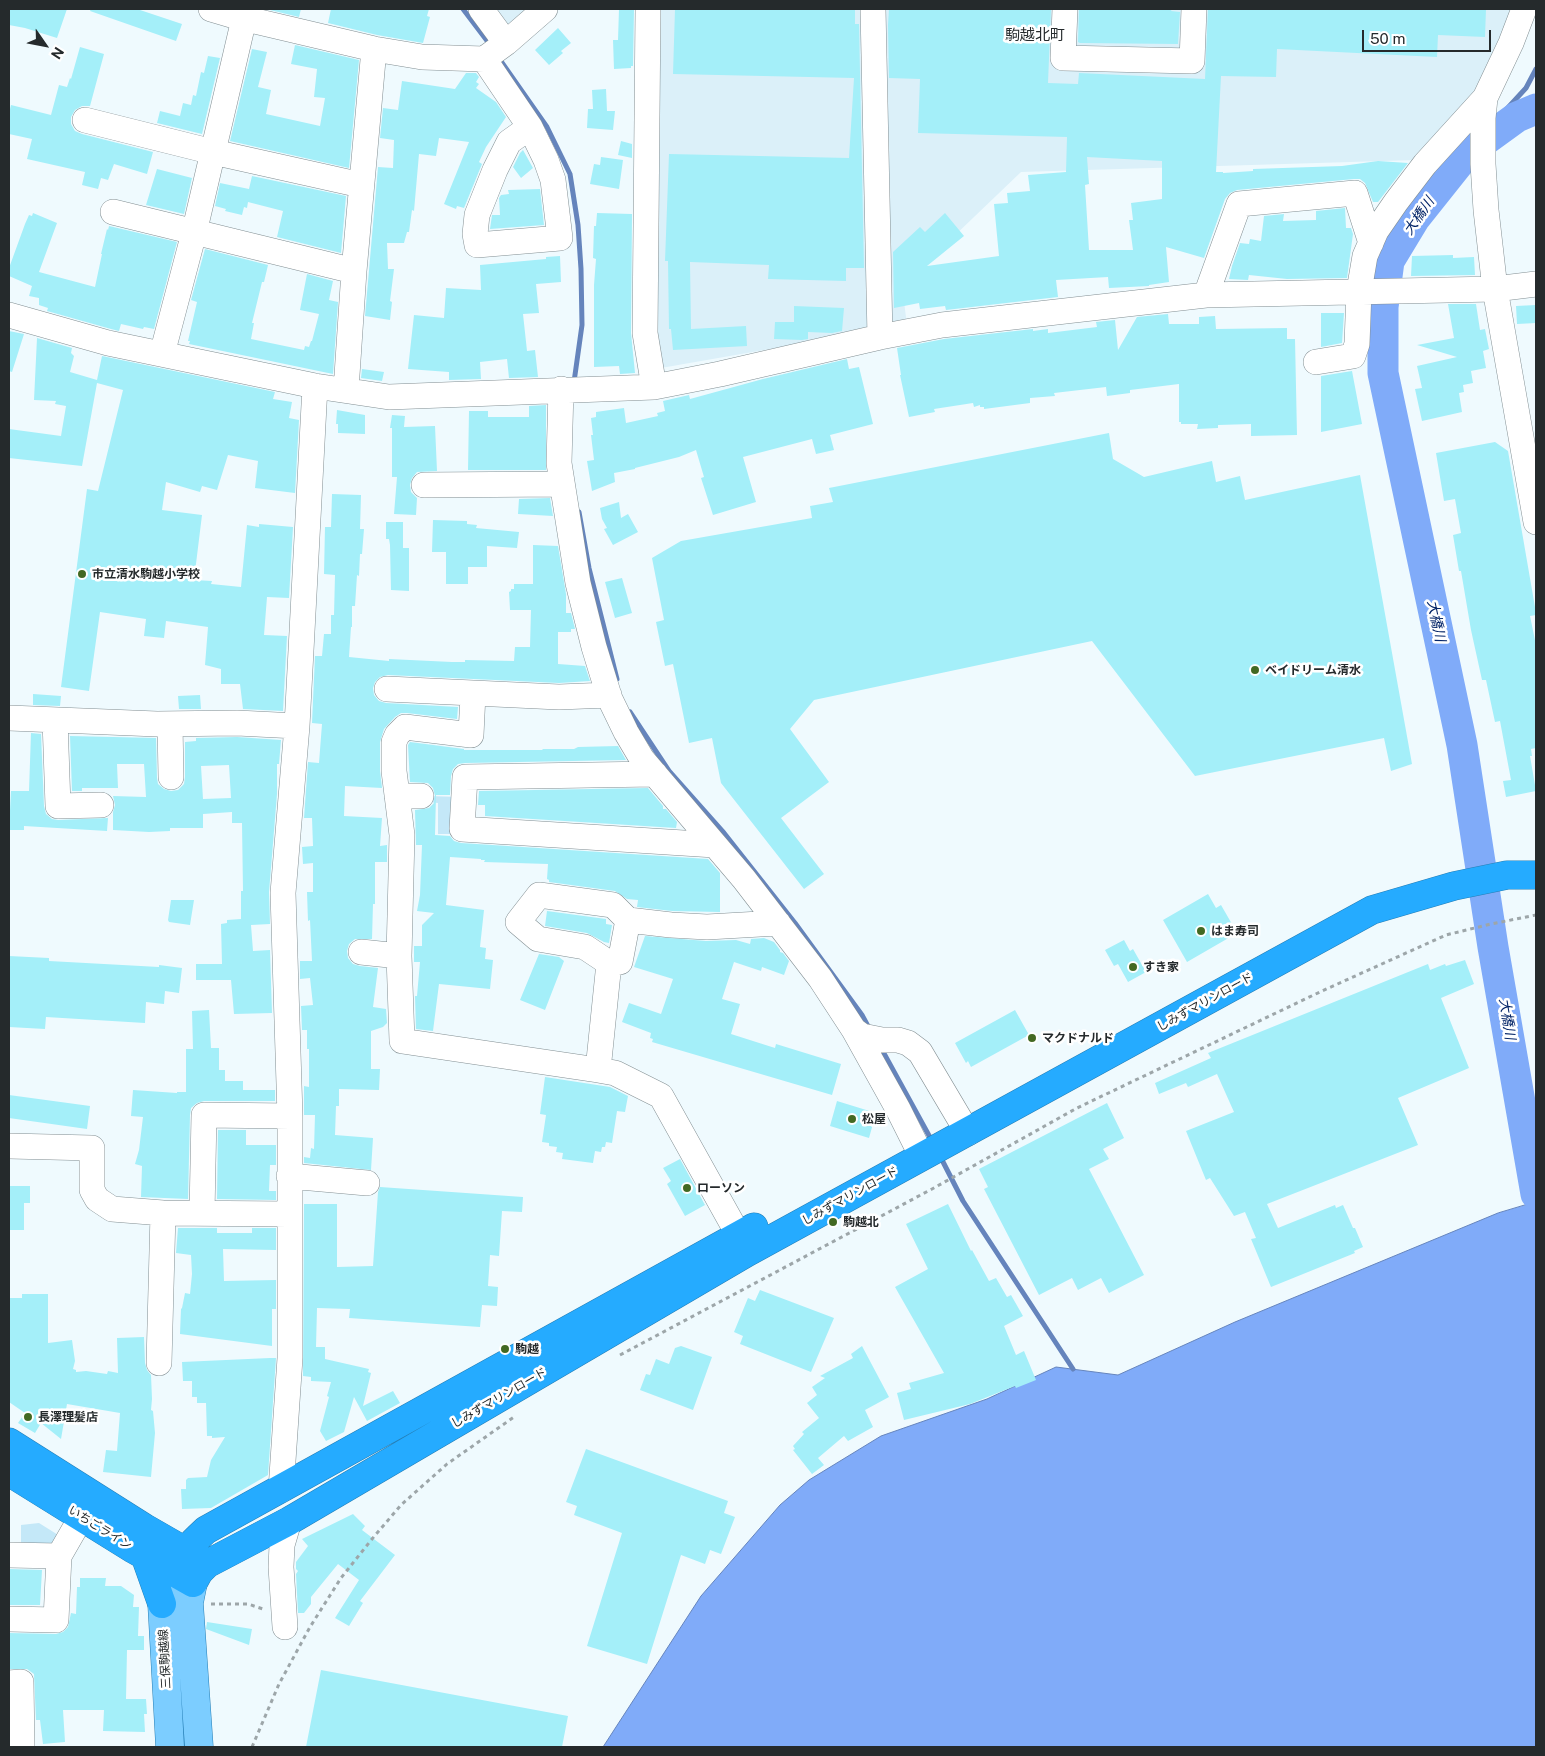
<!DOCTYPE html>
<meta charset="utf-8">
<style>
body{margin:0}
#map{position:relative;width:1545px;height:1756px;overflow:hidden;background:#effafe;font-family:"Public Sans",sans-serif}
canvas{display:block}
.frame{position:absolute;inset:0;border:10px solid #252a2c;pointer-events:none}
.north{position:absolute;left:20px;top:20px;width:50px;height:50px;-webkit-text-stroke:4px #fff;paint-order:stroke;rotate:123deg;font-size:14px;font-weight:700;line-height:20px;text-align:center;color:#252a2c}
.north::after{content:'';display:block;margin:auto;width:18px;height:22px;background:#252a2c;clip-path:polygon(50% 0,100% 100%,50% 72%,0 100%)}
.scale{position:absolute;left:1362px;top:30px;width:129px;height:22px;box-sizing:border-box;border:2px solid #252a2c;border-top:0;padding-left:6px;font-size:15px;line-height:18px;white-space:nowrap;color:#252a2c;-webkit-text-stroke:4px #fff;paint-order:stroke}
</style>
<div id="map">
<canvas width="1545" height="1756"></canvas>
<div class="frame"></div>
<div class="north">N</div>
<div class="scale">50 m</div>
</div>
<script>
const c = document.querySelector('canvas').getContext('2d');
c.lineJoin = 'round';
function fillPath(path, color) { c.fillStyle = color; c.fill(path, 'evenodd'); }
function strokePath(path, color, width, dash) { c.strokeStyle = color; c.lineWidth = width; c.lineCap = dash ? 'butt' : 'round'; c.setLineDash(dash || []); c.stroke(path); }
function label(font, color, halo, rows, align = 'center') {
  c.font = font + ' "Public Sans","Noto Sans JP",sans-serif'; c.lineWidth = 5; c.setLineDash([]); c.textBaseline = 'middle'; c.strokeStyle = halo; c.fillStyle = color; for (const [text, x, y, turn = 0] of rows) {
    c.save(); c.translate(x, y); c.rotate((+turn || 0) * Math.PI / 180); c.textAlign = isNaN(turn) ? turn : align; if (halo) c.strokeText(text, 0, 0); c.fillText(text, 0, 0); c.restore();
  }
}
const built = new Path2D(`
 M491,9H536L509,33Z
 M661,9H1514L1475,94L1416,160L1021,172L902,286L907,325L661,368L655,333Z`);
const green = new Path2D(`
 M428,796L460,797L457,834H438V803L427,802Z
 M39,1523L63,1538L60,1543L21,1551V1525Z`);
const water = new Path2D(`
 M1536,1202V1747H603L701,1596L780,1505L809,1480L881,1436L987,1399L1056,1367L1118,1375L1235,1322L1498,1213Z`);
const stream = new Path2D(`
 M463,9L491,46
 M498,57L547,127L570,174L578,225L581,269L582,325L574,382
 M1492,125L1526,88L1536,69
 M1466,154L1474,145
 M579,512L589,568L617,679
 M630,712L669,771L724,833L795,923L862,1015L870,1030
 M881,1048L932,1141
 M940,1156L963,1201L1073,1369`);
const river = new Path2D(`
 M1536,109L1517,117L1466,154L1415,218L1389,261L1383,307V373L1462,745L1493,947L1536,1194`);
const building = new Path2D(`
 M9,9H67L57,38L25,28L9,25Z
 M91,9H137L182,24L176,41L90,11Z
 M266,9H301L299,17Z
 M331,9H429L427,16L430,17L423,43L377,35L328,23Z
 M619,9H634L633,66H631V68L614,69L613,40H618Z
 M675,9H855V24H859L864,268H846V281L768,279L769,265L690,262L691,329L746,326L747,346L673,350L671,329H669L668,261H665L669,154L849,158L854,78L673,74Z
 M889,9H1051L1048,83L1078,84L1079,73L1205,79L1208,9H1486L1485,37L1438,35L1437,57L1277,49L1276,77L1221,76L1216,172H1223V173L1253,171V169L1342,166L1378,161L1408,163L1378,202H1373L1365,183L1360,179H1354L1237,190L1230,193L1225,199L1204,258L1166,247L1169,282L1149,285V286L1109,288L1108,277L1056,280L1058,297L946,310L945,306L920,309L919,303L894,308L893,252L920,227L925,232L945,213L964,236L927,266L999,256L994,204L1008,203L1007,193L1030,191L1028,175L1066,172L1067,137L918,133L920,79L889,78L888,25ZM1087,157L1162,161V199L1131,203L1133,220H1129L1133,250H1089L1085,185L1089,184Z
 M1079,9H1172L1171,11L1180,12L1178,44L1080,43L1078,42Z
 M558,28L571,43L561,51L563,53L549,65L535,50Z
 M295,45L359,60L349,168L230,141L252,49L267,52L258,87L271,90L266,114L320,126L325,98L314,97L317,69L291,64Z
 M80,47L104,54L90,106H82L75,110L71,117V124L75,131L82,134L153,152L147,174L114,164L108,180L101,178L98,189L82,185L85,172L27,159L32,139L9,134V113L11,105L51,115L59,85L67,87L70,78L71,79Z
 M208,56L220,58L202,134L157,123L160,111L180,116L183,103L191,105L193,95L196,96L201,72L204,73Z
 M466,73H476L479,77L476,82L479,84L476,88L496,102L506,117L486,147L479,162L482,164L464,208L457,206L456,209L444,204L469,142L439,138L436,156L419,154L414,211L412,210L409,232H407L404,243H387L388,269H394L390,301L392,302L390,320L365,316L378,167L393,168L394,140L380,138L383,108L398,110L402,81L455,89Z
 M606,89L607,111H615L613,130L587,128L588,109H593L592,90Z
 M621,141L632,144V158L618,155Z
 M523,150L533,168L521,178L513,167L520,153Z
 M601,157L623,160L619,189L590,184L594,164L600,165Z
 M157,169L192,178L184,214L146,205Z
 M252,176L346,196L341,253L277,237L283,211L248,202L247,208L244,207L242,215L225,211L226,209L215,206L220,183L249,189Z
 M540,189L544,225L490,229L492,215H500L499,198L501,195L509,194L508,190Z
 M1345,208L1346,228H1351L1353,234L1347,278L1287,279L1249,275L1248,280L1229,279L1232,266L1240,243L1249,244L1250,239L1261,241L1264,216L1284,214L1283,221L1316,220V211Z
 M33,213L57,223L39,272L95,287L102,254H101L107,229L108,230L109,226L177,242L154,329L144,327L143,329L121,324L119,331L111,329L47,311L48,308L39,305V298L29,296L32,286L9,276V268L25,224L29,215L32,216Z
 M597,213L632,214L631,333L635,373L620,374L619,366L594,367V285L596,259L593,258L594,226H596Z
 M205,249L268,265L264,282H262L252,323H254L251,339L304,350L305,346L309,347L311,341H312L319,314L300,310L307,274L333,281L329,300L338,302L333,374L189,344L190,341H188L197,302L191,300Z
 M1453,255V258L1474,257L1475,275L1411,276L1412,256Z
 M560,256L561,282L536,284L539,313L523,314L527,351L535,350L538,377L509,378L507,359L480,362L481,379L449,380V372L408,369L414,315L444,318L446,288L481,290L480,265L546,259V257Z
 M1448,304H1476L1480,330L1485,329L1489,349L1483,351L1486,368L1471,371L1473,383L1463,385L1464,392L1459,393L1462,412L1422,421L1415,389L1422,388L1417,366L1457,357L1417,345L1454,338Z
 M1536,305V323L1517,324L1516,306Z
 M794,306L844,308L842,331L832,333L808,332V339L802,340L774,339L775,322H794Z
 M1321,313H1344L1342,343L1321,347Z
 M1168,314L1169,324H1199V317L1215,316L1216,329L1287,328V339H1295L1297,435L1251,436V424L1218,425V428L1197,429L1198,424H1181V422H1179V384L1130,390V393L1107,396L1106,387L1054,393L1055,396L1030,398V403L984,409V407H980V405L974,407L973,403L934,409L935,412L909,417L900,375H901L897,348L944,339L1033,329V331L1048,329V333L1097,327L1096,322L1115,320L1118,350L1137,317Z
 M9,331L24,334L12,372L9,371Z
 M37,338L72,348L71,353L74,356L70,372L97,380L102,356L275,392L273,399L292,402L289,418L299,420L295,493L255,488L258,461L228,455L217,490L202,486L200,492L166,482L162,510L202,515L194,580L212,581L211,584L241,587L247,525L259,527V524L293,527L289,598L267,597L264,635L287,636L283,711L243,709L240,684H221V669L205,665L208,627L166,621L164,638L144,636L146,619L100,612L89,691L61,687L87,489L98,491L123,390L97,383L82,466L9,458V429L61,436L66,406L55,404L56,401L34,400Z
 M847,359L849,369L859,367L873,424L830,435L834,450L816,454L812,439L743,457L756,502L713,515L701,478L704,477L696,450L679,457L635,468V469L614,473L615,482L592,491L587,461L594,460L591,435H593L591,418L596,417V412L624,408L626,423L658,416L657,413L665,411L663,401L689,395L690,399L763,379Z
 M362,369L384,372L382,381L361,378Z
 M1352,371L1362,424L1321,432V376Z
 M546,405V470H468L469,411H488V417H529V406Z
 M337,410L365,415V434L338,433V424H336Z
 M392,415L405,416L404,427L435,426L437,471L417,472L412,478L410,485L411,492L417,498L416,515L394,514L397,477H392V428H390Z
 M1109,433L1113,459L1144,477L1212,461L1216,482L1240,476L1245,500L1360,475L1412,764L1391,771L1384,738L1195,776L1092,641L814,700L790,729L829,782L781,818L824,874L804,889L721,783L712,738L689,743L673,664L665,666L656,622L664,620L652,558L681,541L812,518L810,506L833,502L829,488Z
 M1495,442L1508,451L1536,613V615L1530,616L1536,645V748L1531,749L1532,756H1530L1536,791L1506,797L1503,781L1511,780L1500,721L1495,722L1486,680H1482L1471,630L1461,571H1459L1453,535L1461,533L1455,499L1444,501L1436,453Z
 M332,494L361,495L360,529H364L362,554H360L359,576L357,575L355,606H352V627H351L349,657L389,661V659L452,662H465V660L514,661L515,647H530L531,610H510L509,592L511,591V589H514V584H533V545L558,546L566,594V613H571L575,629H571V632H558V664L585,666L590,681L559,683L388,675L380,677L375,682L373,688L374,695L379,701L386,703L458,707L457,719L407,713H401L395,717L384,729L380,742V771L382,788L345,786L344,816L382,818L380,846L387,845V862H375V904H373L372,939H355L349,944L347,951L348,958L353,964L360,966L378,968L373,1007L386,1009L387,1023L383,1027L371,1031V1069H380L379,1090L339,1089V1106H336L335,1135L373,1138L371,1170L304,1163V1157L310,1158L311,1148L314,1149L315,1115H304V1086L309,1087V1049H307V1030H302L301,1006L313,1005L310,978L300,979V961H312L310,920L308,921L307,892H313V863L303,864L302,847L313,846L312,818H304L308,762L319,763L322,724L312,723L315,656H322L324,634H331V615H334L335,575L324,574L325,527H331Z
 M550,498L553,516L518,514L519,499Z
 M619,502L621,518L628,514L638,532L613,545L604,529L607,528L602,519L600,508Z
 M433,520L467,521V524L477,525L476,528L519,532L517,548L487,546V567H468V584H446V552H432Z
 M386,522H403V548H409V591L391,590L390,545L389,539H386Z
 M622,578L632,613L615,618L605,582Z
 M33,694L61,696L60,706L33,705Z
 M200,695L201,709H179L178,696Z
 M31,733L41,734L44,806L46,814L52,819L58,820L108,818L107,831L24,826V830H9L11,791H29Z
 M70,736L156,738L157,778L158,784L164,789L171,791L178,790L184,784L185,777V742L196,741V738L237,737L281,740L279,764H277V794L269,892L270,924L251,925L253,951L270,950L272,1013L234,1014L231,980H196V964H222L221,924L227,923V920L241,919V891H243L242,823H232V812L203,814V828H170V831L149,832L113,830V812L115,805L113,796L146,797L144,764H117L118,788H82V791H72ZM229,765L231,798L203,799L201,766Z
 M410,742L464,749V750H542L543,749H574L578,747L618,746L626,760L465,763L458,764L453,769L451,776L450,795H436L435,835L450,836L454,841L461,843L708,859L720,873V912L672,911L637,907L638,900L627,899L615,891L549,882V880L547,879L548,864L484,862L485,860H481V859L450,857L446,905L484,910L480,947L486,948L485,959L493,960L490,989L439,984L433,1031L416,1029L415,996H417L420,962H414V946H422V925L434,913L417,911L420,895L422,845H416L415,810L429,808L434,803L435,796L433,788L428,783L410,782L408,745Z
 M648,788L663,806V809H666L677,822L676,828L485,816V805H478L479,791Z
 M1208,894L1216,908L1221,905L1236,931L1231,934L1232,936L1187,962L1163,920Z
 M171,900H194L190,925L169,922L168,920Z
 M547,911L606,919V924L612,925L609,943L604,942L587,933L545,926Z
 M645,936L706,941L736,940L750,944L751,939L764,938L774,942L780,950V952L783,953L789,961L784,975L762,967L761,971L734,962L722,999L740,1004L731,1034L775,1048L776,1044L841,1064L832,1095L652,1042L653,1039L650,1038L651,1033L622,1022L629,1003L661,1014L673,979L634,967Z
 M1124,940L1130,951L1133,949L1146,972L1128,982L1118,964L1114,966L1105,950Z
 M539,954L559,957L564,961L545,1010L520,1000Z
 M9,956L49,958V961L159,967V965L182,968L179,993L165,991L164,1004L146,1002L145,1023L46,1017L45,1029L9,1027Z
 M1465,960L1474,984L1441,998L1469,1068L1398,1098L1418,1145L1267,1204L1278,1228L1335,1205L1336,1208L1343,1205L1353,1228H1355L1363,1247L1354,1251L1355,1253L1271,1287L1251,1239L1256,1238L1245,1212L1234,1216L1210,1178L1206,1180L1186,1131L1234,1112L1217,1074L1188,1087L1186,1083L1159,1094L1155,1083L1211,1058L1208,1053L1428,964L1430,970L1445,964L1446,966Z
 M209,1010L211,1048H219V1070H225V1081H243V1090H275V1101H204L197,1103L191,1108L190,1115L188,1199L141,1197L142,1166L135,1164L139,1150L143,1117L131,1116L133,1090L177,1093V1092H186V1049H193L192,1011Z
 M1015,1010L1029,1035L971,1067L968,1061L966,1063L955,1043Z
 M545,1077L610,1087L628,1096L625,1112L617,1111L612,1143L606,1142L605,1147H602L601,1152L595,1151L593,1163L562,1159L563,1153L556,1152L557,1147L549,1146V1143L542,1142L546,1115L540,1114Z
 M9,1095L90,1106L87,1129L9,1118Z
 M837,1101L876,1113L869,1138L830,1126Z
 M1107,1103L1124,1138L1103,1149L1109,1159L1089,1169L1144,1275L1109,1293L1101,1278L1078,1290L1072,1278L1039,1295L984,1189L988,1187L979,1169Z
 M218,1130H246V1145H276V1165H270L269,1191H276V1200L217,1199Z
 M680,1159L705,1205L685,1216L667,1184L671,1181L663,1168Z
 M9,1186H30V1203H24V1230H9Z
 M380,1187L523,1197L522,1212L502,1211L499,1256L490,1255L488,1286L498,1287L497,1306L482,1305L480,1327L349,1318L350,1309L317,1308L316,1347H325V1359L369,1369L368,1372L371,1373L363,1406L393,1391L400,1403L367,1421L354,1397L344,1432L326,1441L320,1431L329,1397L327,1396L331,1382L311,1381V1377L303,1376L304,1204H337V1267L373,1266L378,1192Z
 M948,1204L971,1251L972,1250L989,1281L996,1278L1007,1297L1011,1295L1023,1316L1004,1326L1016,1355L1024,1351L1036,1380L1016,1388L1015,1386L970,1404L904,1420L897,1393L911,1389L909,1383L944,1373L895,1287L928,1269L906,1224Z
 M178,1228H217V1233H252V1228H276V1250L223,1249L224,1281L276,1280V1309H272V1346L180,1334L181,1309L182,1308L185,1293L190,1294L192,1274L191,1255L176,1253Z
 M760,1290L834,1318L811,1372L740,1344L743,1336L734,1332L748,1298L755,1301Z
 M22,1294H48V1343L72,1340L75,1361L73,1369L76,1370V1372L86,1371L107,1374L108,1371L118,1373L117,1338L144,1337L145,1363L147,1370L151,1375L152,1399L151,1410L153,1411L155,1433L151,1477L103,1472L106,1450L117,1451L120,1413L67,1404L61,1439L41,1423L35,1433L18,1423L25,1413L9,1402V1298H22Z
 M681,1346L712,1357L693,1410L640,1390L646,1374L650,1375L656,1359L669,1364L675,1348Z
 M862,1346L889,1397L865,1410L873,1427L848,1441L844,1436L818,1458L824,1465L812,1474L793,1450L795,1449L793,1446L804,1434L802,1432L819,1418L807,1403L817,1395L812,1387L825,1378L820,1376L853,1358L851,1354Z
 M270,1358H276L268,1475L211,1508L182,1509L181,1489H186V1480L188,1478L207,1477L211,1460L225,1437L212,1438V1436H207L206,1403H197V1397H192V1381H183L182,1362Z
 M586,1449L728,1501L724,1513L735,1517L721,1554L710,1550L705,1564L681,1555L647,1664L587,1646L622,1533L574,1515L577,1506L566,1502Z
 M353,1514L365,1526L362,1530L395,1555L360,1601L363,1603L349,1626L335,1618L359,1580L338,1564L311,1597V1604L304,1613H298L296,1574L298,1571L296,1569V1562L308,1546L302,1539Z
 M9,1569L42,1570L40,1605H9Z
 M80,1578H106L105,1586H121L134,1595L133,1607H139L138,1636H144V1650H127L126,1699H146L147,1714H144L145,1732L103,1731L104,1710H63L65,1742L43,1744L40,1720H36L34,1674L27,1669H9V1633L56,1634L63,1632L68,1627L71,1613L76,1614L77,1587H80Z
 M207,1622L252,1629L249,1645L206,1629Z
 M321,1670L568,1716L562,1747H306Z`);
const path = new Path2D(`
 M620,1355L932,1189L1077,1108L1322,991L1446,935L1491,924L1536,915
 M211,1604H248L263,1609
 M252,1747L279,1684L310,1627L341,1578L372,1539L401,1505L447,1464L514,1417`);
const minor = new Path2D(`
 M211,9L238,17L374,49L422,57L484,59L506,43L545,9
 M481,9L506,43
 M648,9L645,333L654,387
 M873,9L880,337
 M1065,9L1063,58L1192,61L1194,9
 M1524,9L1511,43L1485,98L1483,118V164L1486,210L1495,289L1536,522
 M484,59L530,127L546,160L553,180L560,238L477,245L475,234L477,215L495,170L509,142L530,127
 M85,120L213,152L361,185
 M113,212L354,271
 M1206,295L1239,204L1355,193L1371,243
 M9,315L108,343L315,386L389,397L654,387L720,374L880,337L942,325L1206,295L1495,289L1536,284
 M162,354L194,233L244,19
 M1316,362L1353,356L1357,344L1359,291L1365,256L1376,231L1396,202L1425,164L1485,98
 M561,389L559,463L578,583L594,647L610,699L626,732L642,759L744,879L820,978L854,1030L862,1036L882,1040H898L908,1043L920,1052L968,1133
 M346,390L354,271L374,49
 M424,485L562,484
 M387,689L559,697L609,695
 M473,694L471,735L405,727L397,735L394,742V771L402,835L399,956L402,1041L598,1070L609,963L585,947L538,939L518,922L539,895L613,905L628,920L671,925L707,927L778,923
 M9,718L157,724L237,723L297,726
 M55,720L58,806L101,805
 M170,724L171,777
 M655,774L465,777L462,829L715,845
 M397,796H421
 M361,952L399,956
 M609,963L620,962L628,920
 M854,1030L898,1109L922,1157
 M598,1070L615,1073L661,1096L748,1252
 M9,1146L92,1148V1190L97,1199L112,1209L163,1213L289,1214
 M289,1176L367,1183
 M202,1213L204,1115L290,1116
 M159,1363L163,1213
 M281,1490L290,1358V1116L283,893L297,726L315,386
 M9,1555L59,1556
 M9,1619L56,1620L59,1556L82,1516
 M285,1627L281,1567L282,1545L289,1521
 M9,1683L21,1682L22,1747`);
const major = new Path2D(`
 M193,1583L189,1603L199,1747
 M170,1747L162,1604L170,1580`);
const highway = new Path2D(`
 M9,1442L145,1528L199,1559
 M9,1472L133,1549L193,1583L199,1572L207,1564L289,1521L748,1252L1372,910L1454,886L1507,875H1536
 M145,1556L162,1604
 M173,1572C180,1554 192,1543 206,1530L754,1227`);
const markers = [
 [82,574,5,"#426923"],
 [1255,670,5,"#426923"],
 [1201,931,5,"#426923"],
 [1133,967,5,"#426923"],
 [1032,1038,5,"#426923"],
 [852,1119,5,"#426923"],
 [687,1188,5,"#426923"],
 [833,1222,5,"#426923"],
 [505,1349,5,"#426923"],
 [28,1417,5,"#426923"]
];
const poiNames = [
 ["市立清水駒越小学校",92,574],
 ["ベイドリーム清水",1265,670],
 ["はま寿司",1211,931],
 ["すき家",1143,967],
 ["マクドナルド",1042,1038],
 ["松屋",862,1119],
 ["ローソン",697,1188],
 ["駒越北",843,1222],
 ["駒越",515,1349],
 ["長澤理髪店",38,1417]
];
const streetNames = [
 ["しみずマリンロード",1205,1002,-29],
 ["しみずマリンロード",850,1196,-29],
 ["しみずマリンロード",499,1398,-30],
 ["いちごライン",100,1528,32],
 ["三保駒越線",165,1659,-93]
];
const waterNames = [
 ["大橋川",1419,216,-55],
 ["大橋川",1436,621,78],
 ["大橋川",1507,1019,81]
];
const quarterNames = [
 ["駒越北町",1035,35]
];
fillPath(built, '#dbf0f9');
fillPath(green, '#c4e8f8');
fillPath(water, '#80abf9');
strokePath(water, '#6584bc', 1);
strokePath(stream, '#6584bc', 5);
strokePath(river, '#80abf9', 31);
fillPath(building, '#a4eff9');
strokePath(minor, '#838f93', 26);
strokePath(major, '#257eb5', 29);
strokePath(highway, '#257eb5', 29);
strokePath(path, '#9da6a9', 3, [4, 4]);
strokePath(minor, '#fff', 25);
strokePath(major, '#7ccdff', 28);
strokePath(highway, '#25abff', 28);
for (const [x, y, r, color] of markers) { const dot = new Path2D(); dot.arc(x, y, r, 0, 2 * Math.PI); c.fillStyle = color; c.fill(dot); strokePath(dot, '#fff', 2); }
label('bold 12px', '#252a2c', '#fff', poiNames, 'left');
label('12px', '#252a2c', '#fff', streetNames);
label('italic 14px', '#032467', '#fff', waterNames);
label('15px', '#252a2c', '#fff', quarterNames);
</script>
